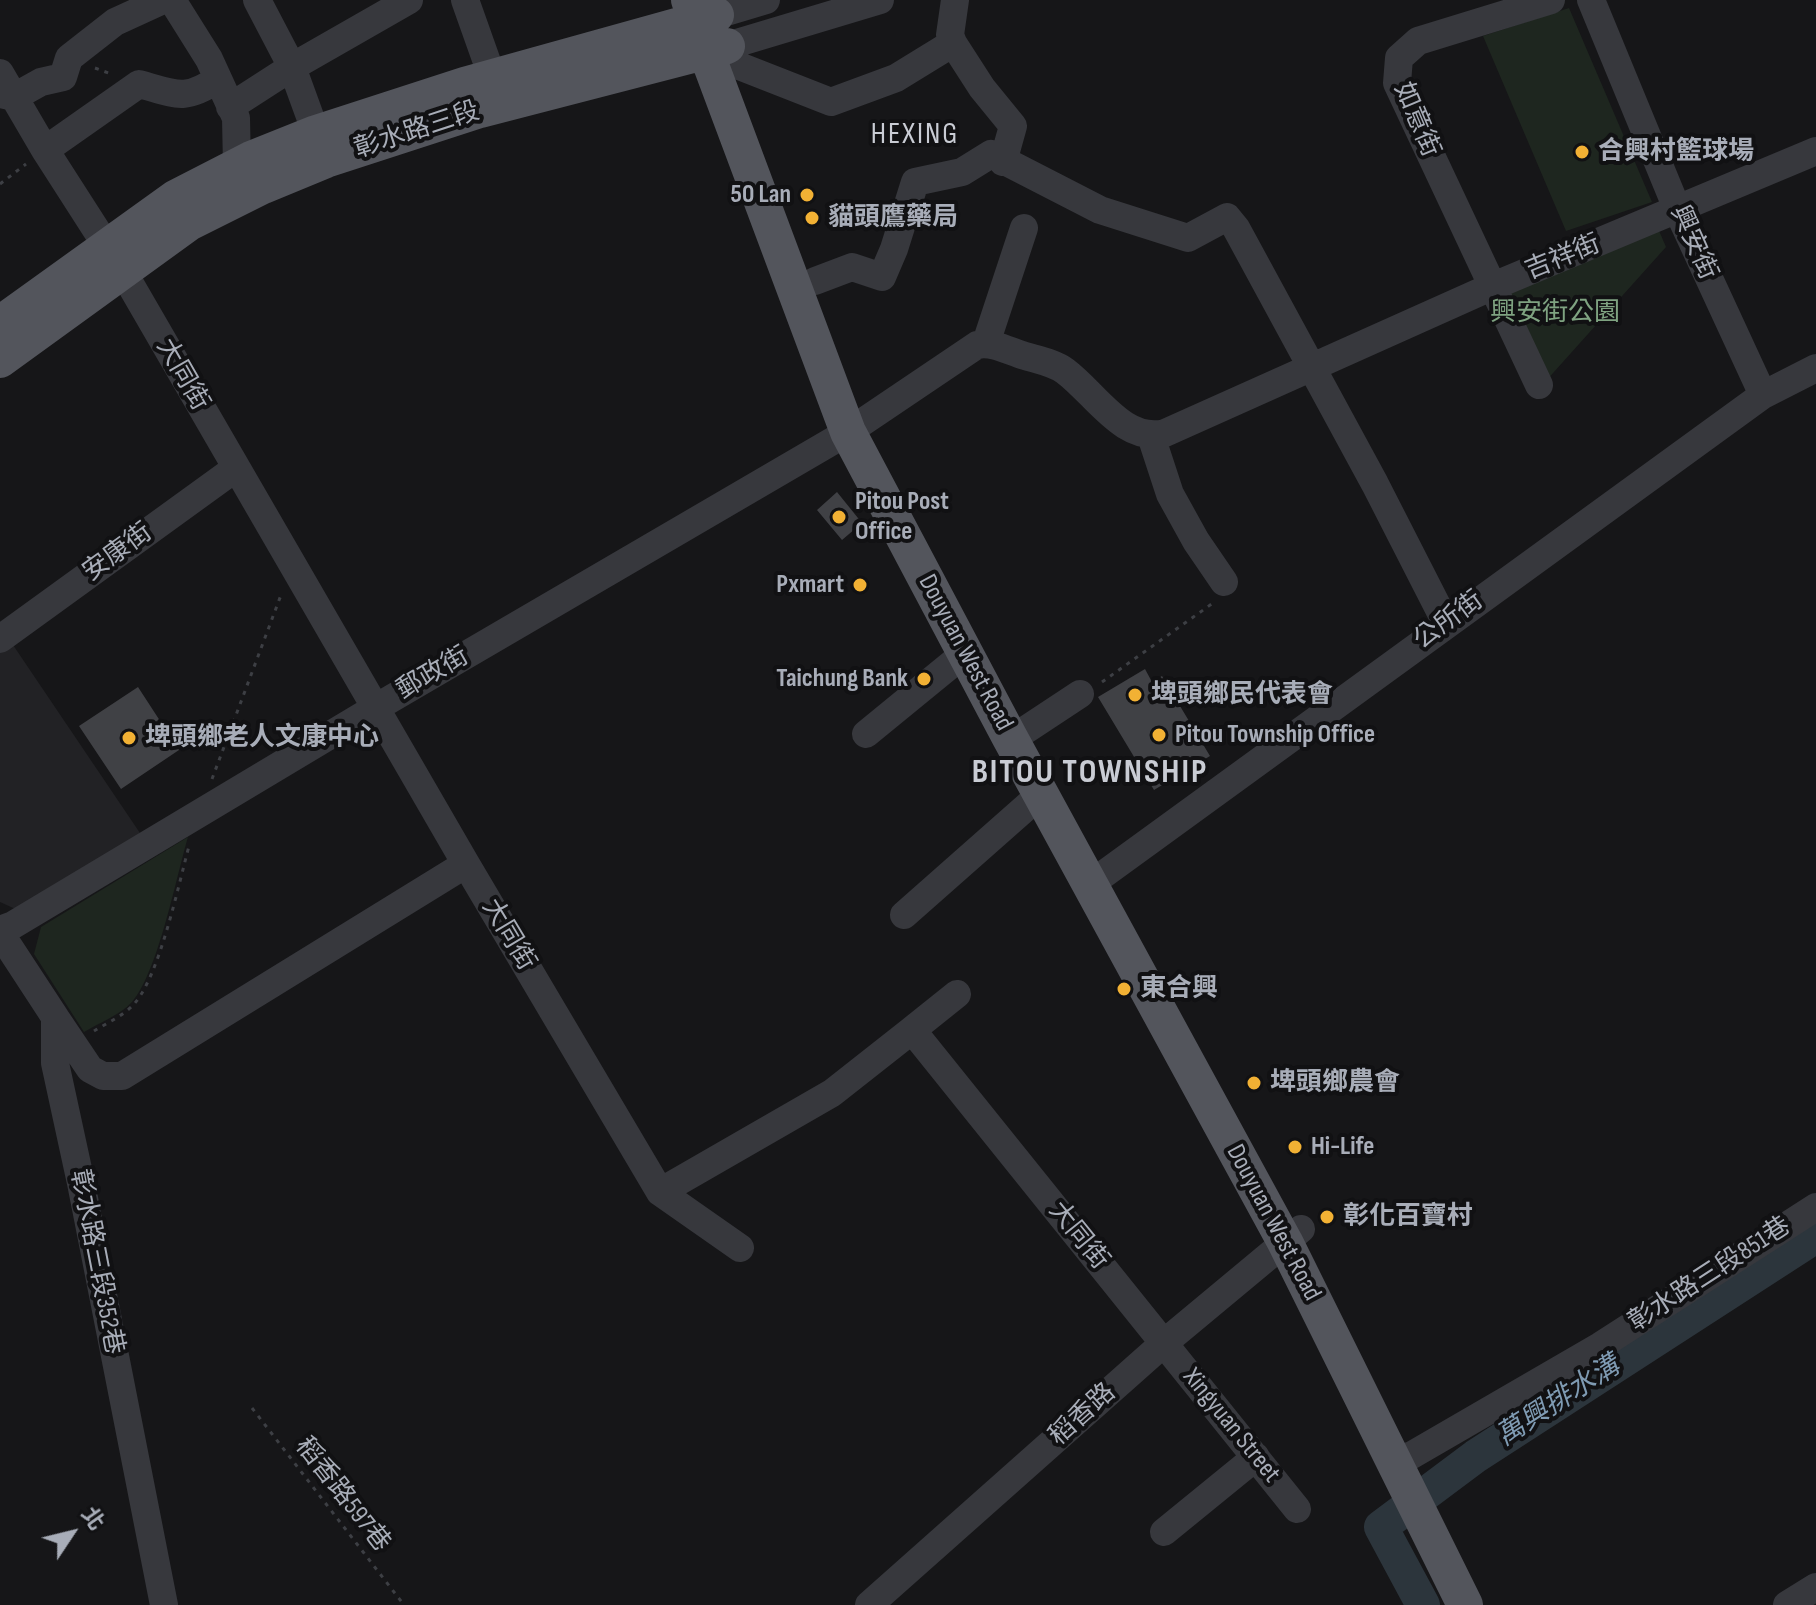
<!DOCTYPE html>
<meta charset="utf-8">
<style>
body{margin:0}
#map{position:relative;width:1816px;height:1605px;overflow:hidden;background:#161618;font-family:"Sofia Sans Condensed","Noto Sans TC",sans-serif}
canvas{display:block}
.north{position:absolute;left:32px;top:1493px;width:80px;height:80px;-webkit-text-stroke:6px #111113;paint-order:stroke;rotate:55deg;font-size:22px;font-weight:700;line-height:32px;text-align:center;color:#a8adb8}
.north::after{content:'';display:block;margin:auto;width:28px;height:36px;background:#a8adb8;clip-path:polygon(50% 0,100% 100%,50% 72%,0 100%)}
</style>
<div id="map">
<canvas width="1816" height="1605"></canvas>
<div class="north">北</div>
</div>
<script>
const c = document.querySelector('canvas').getContext('2d');
c.lineJoin = 'round';
function fillPath(path, color) { c.fillStyle = color; c.fill(path, 'evenodd'); }
function strokePath(path, color, width, dash) { c.strokeStyle = color; c.lineWidth = width; c.lineCap = dash ? 'butt' : 'round'; c.setLineDash(dash || []); c.stroke(path); }
function label(font, color, halo, rows, align = 'center') {
  c.font = font + ' "Sofia Sans Condensed","Noto Sans TC",sans-serif'; c.lineWidth = 8; c.setLineDash([]); c.textBaseline = 'middle'; c.strokeStyle = halo; c.fillStyle = color; for (const [text, x, y, turn = 0] of rows) {
    c.save(); c.translate(x, y); c.rotate((+turn || 0) * Math.PI / 180); c.textAlign = isNaN(turn) ? turn : align; if (halo) c.strokeText(text, 0, 0); c.fillText(text, 0, 0); c.restore();
  }
}
const built = new Path2D(`
 M11,642L142,836L22,912L0,902V650Z`);
const green = new Path2D(`
 M1569,8L1652,202L1566,231L1483,36Z
 M1657,226L1666,247L1545,382L1503,292Z
 M188,837C176,878 158,972 132,1002C120,1015 99,1023 84,1032L34,954L41,927Z`);
const river = new Path2D(`
 M1423,1605L1381,1527L1476,1456L1816,1236`);
const building = new Path2D(`
 M837,492L862,523L842,540L817,510Z
 M1145,669L1152,682L1162,676L1210,756L1154,790L1098,697Z
 M138,687L179,750L121,789L79,726Z`);
const path = new Path2D(`
 M95,68L111,74
 M0,184L26,164
 M1102,682L1213,603
 M212,779L281,595
 M94,1031C107,1023 125,1015 135,1003C160,973 178,887 189,846
 M252,1408L404,1605`);
const minor = new Path2D(`
 M172,0L209,59L236,118L237,166
 M257,0L292,67L316,133
 M465,0L493,79
 M955,0L950,35L953,43L982,88L1013,126L1003,162
 M1591,0L1678,211L1763,395
 M716,15L766,0
 M727,46L880,0
 M734,64L831,102L896,78L953,43
 M0,73L45,150L122,270L466,864L660,1192L832,1093L912,1030L1297,1509
 M0,94L14,97L41,82L63,77L69,58L115,22L163,0
 M230,107L292,67L409,0
 M45,150L139,84C176,94 184,102 218,79
 M815,281L852,267L882,277L894,249L915,182L962,172L991,154L1100,210L1188,238L1227,217L1236,228L1375,484L1446,623
 M986,343L1024,228
 M1539,385L1397,83L1399,58L1418,41L1551,0
 M1151,436L1170,494L1196,541L1224,582
 M0,639L236,468
 M866,734L965,653
 M1009,736L1027,729L1080,694
 M1089,885L1763,395L1816,368
 M904,915L1041,794
 M0,930L13,925L377,707L848,432L977,345C991,342 1005,349 1019,354C1033,359 1053,362 1065,371C1096,394 1123,443 1165,433L1491,287L1816,151
 M0,933L55,1017V1063L81,1183L164,1605
 M55,1017L90,1069L103,1076H122L466,864
 M912,1030L957,994
 M660,1192L740,1248
 M1394,1461L1412,1455L1600,1346L1816,1207
 M1164,1532L1256,1457
 M869,1605L1164,1343L1301,1229
 M1787,1605L1816,1587`);
const major = new Path2D(`
 M689,0L706,52L848,432L1009,736L1285,1242L1465,1605
 M0,324L175,198L251,159L316,133L464,85L716,15
 M0,360L189,223L263,186L326,160L480,110L727,46`);
const markers = [
 [1582,152,8,"#f2b134"],
 [807,195,8,"#f2b134"],
 [812,218,8,"#f2b134"],
 [839,517,8,"#f2b134"],
 [860,585,8,"#f2b134"],
 [924,679,8,"#f2b134"],
 [1135,695,8,"#f2b134"],
 [1159,735,8,"#f2b134"],
 [129,738,8,"#f2b134"],
 [1124,989,8,"#f2b134"],
 [1254,1083,8,"#f2b134"],
 [1295,1147,8,"#f2b134"],
 [1327,1217,8,"#f2b134"]
];
const streetNames = [
 ["如意街",1416,120,67],
 ["彰水路三段",417,131,-18],
 ["興安街",1693,243,66],
 ["吉祥街",1563,258,-22],
 ["大同街",182,375,60],
 ["安康街",118,553,-36],
 ["公所街",1449,621,-36],
 ["Douyuan West Road",965,653,62],
 ["郵政街",433,674,-30],
 ["大同街",508,935,59],
 ["Douyuan West Road",1273,1223,62],
 ["大同街",1078,1236,51],
 ["彰水路三段352巷",96,1262,79],
 ["彰水路三段851巷",1710,1275,-33],
 ["稻香路",1083,1415,-42],
 ["Xingyuan Street",1231,1426,51],
 ["稻香路597巷",342,1495,52]
];
const poiNames = [
 ["合興村籃球場",1598,152],
 ["50 Lan",791,195,"right"],
 ["貓頭鷹藥局",828,218],
 ["Pitou Post",855,502],
 ["Office",855,532],
 ["Pxmart",844,585,"right"],
 ["Taichung Bank",908,679,"right"],
 ["埤頭鄉民代表會",1151,695],
 ["Pitou Township Office",1175,735],
 ["埤頭鄉老人文康中心",145,738],
 ["東合興",1140,989],
 ["埤頭鄉農會",1270,1083],
 ["Hi-Life",1311,1147],
 ["彰化百寶村",1343,1217]
];
const parkNames = [
 ["興安街公園",1555,313]
];
const waterNames = [
 ["萬興排水溝",1559,1402,-33]
];
const quarterNames = [
 ["HEXING",915,135]
];
const districtNames = [
 ["BITOU TOWNSHIP",1090,773]
];
fillPath(built, '#222225');
fillPath(green, '#1e261f');
strokePath(river, '#2c353c', 34);
fillPath(building, '#404145');
strokePath(path, '#3d3f44', 3, [4, 6]);
strokePath(minor, '#37383d', 28);
strokePath(major, '#53555c', 36);
for (const [x, y, r, color] of markers) { const dot = new Path2D(); dot.arc(x, y, r, 0, 2 * Math.PI); c.fillStyle = color; c.fill(dot); strokePath(dot, '#111113', 3); }
label('26px', '#a8adb8', '#111113', streetNames);
label('bold 26px', '#a8adb8', '#111113', poiNames, 'left');
label('26px', '#7fa381', '#111113', parkNames);
label('italic 28px', '#7f9bb3', '#111113', waterNames);
c.letterSpacing = '2px';
label('30px', '#c9ccd4', '#111113', quarterNames);
c.letterSpacing = '0px';
c.letterSpacing = '2px';
label('bold 34px', '#c9ccd4', '#111113', districtNames);
c.letterSpacing = '0px';
</script>
